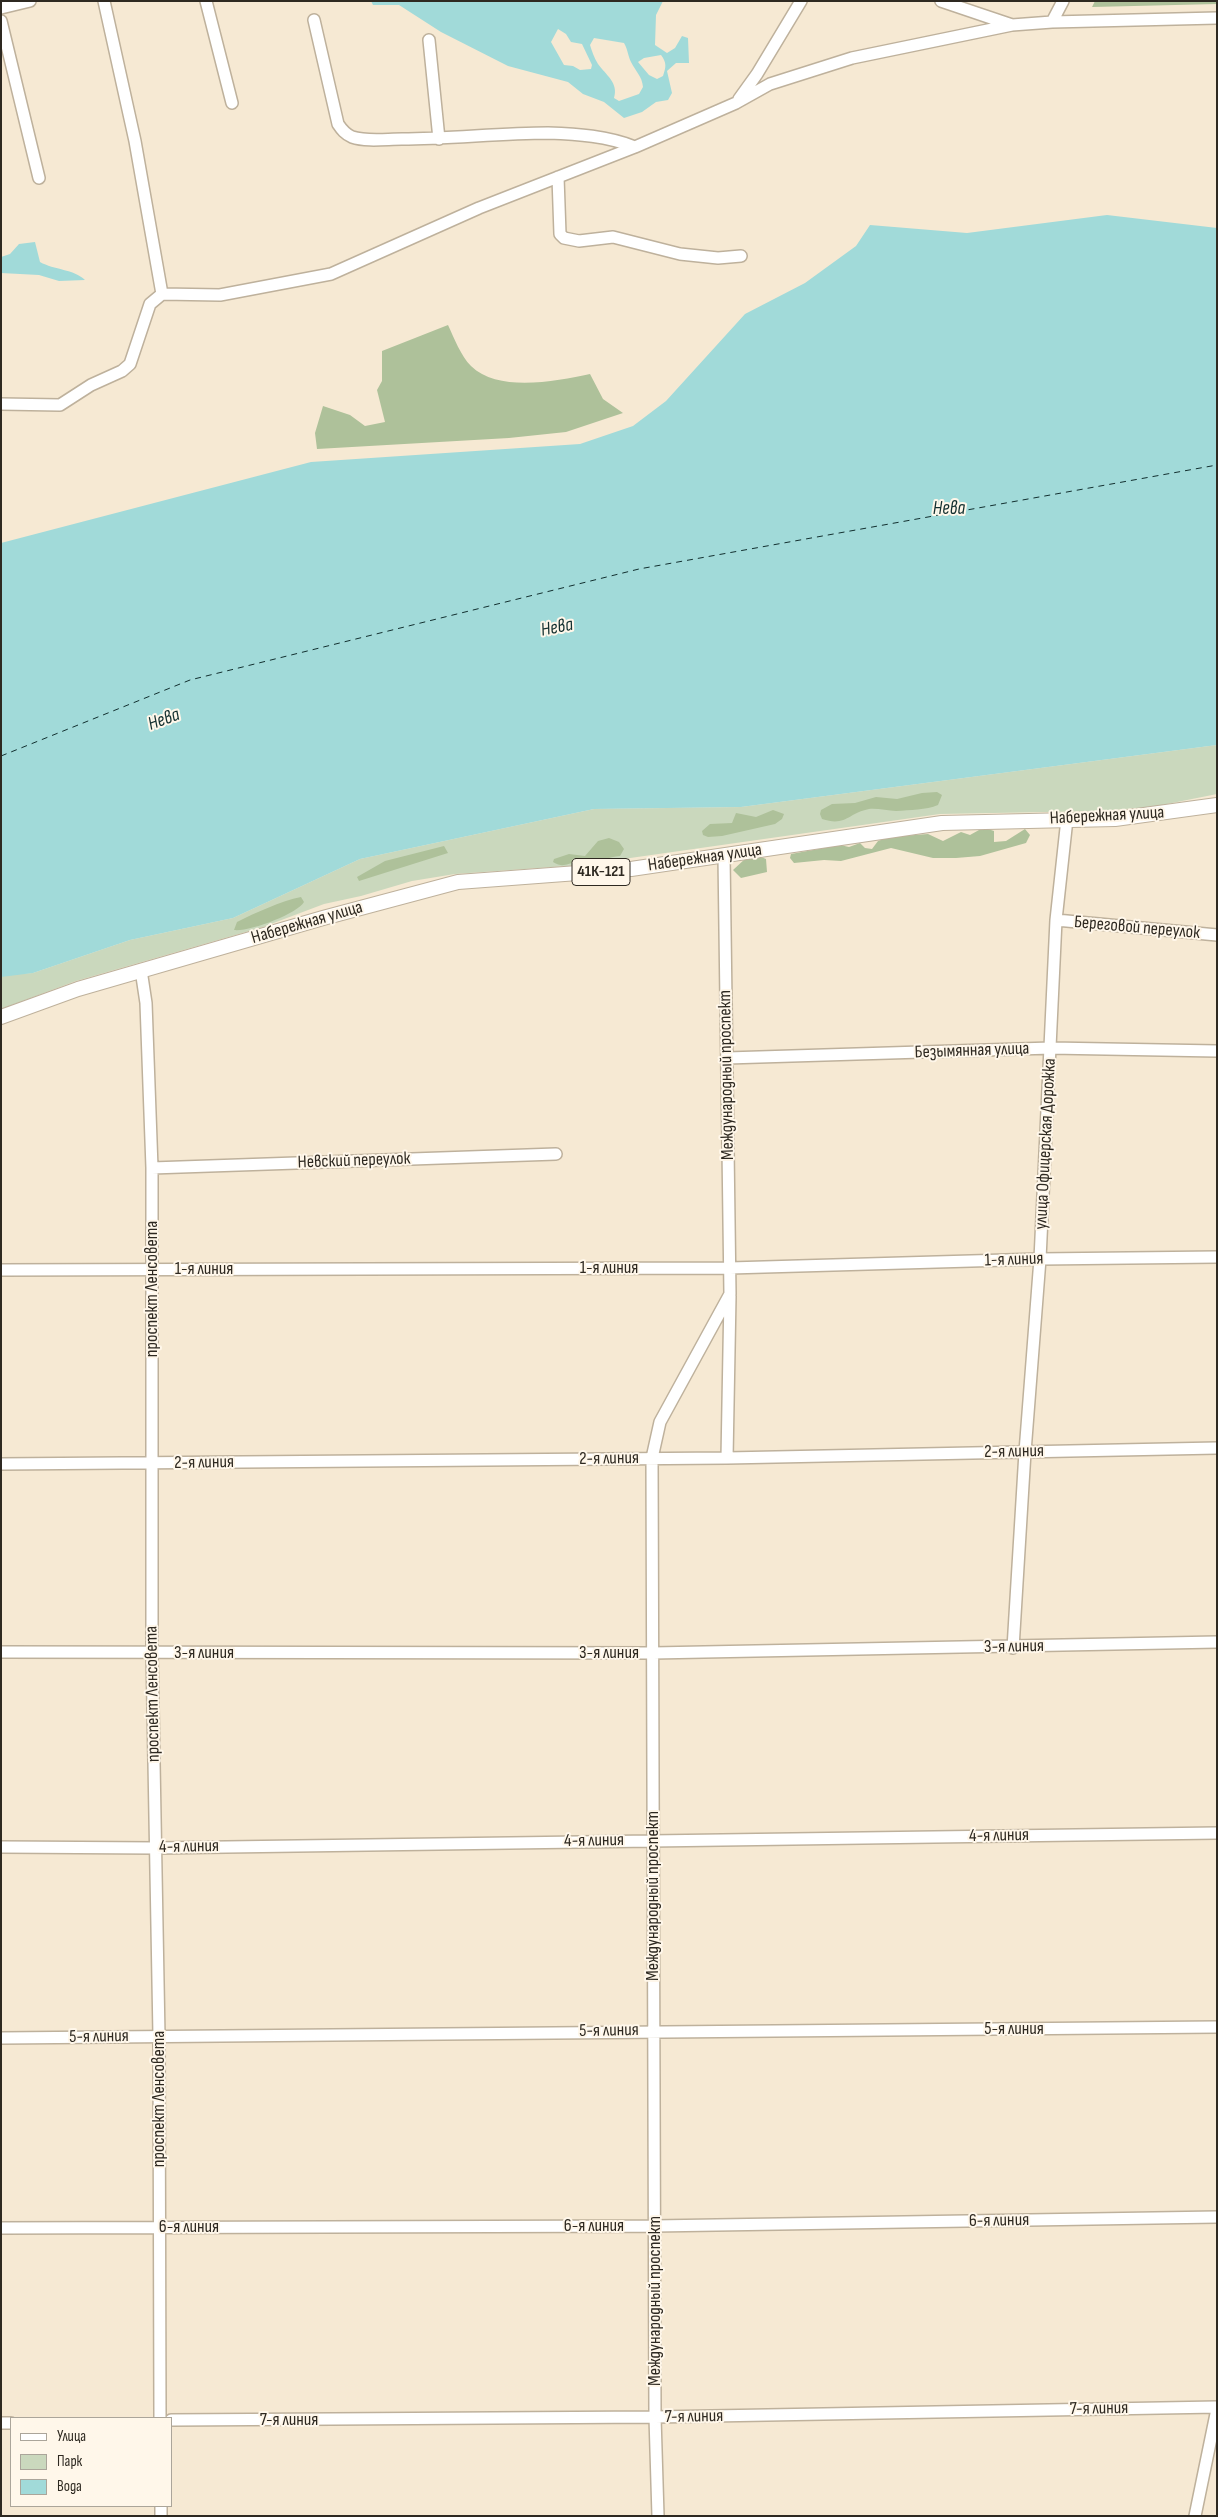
<!DOCTYPE html>
<meta charset="utf-8">
<style>
body{margin:0}
#map{position:relative;width:1218px;height:2517px;overflow:hidden;background:#f6e9d3;font-family:"Sofia Sans Condensed",sans-serif}
canvas{display:block}
.frame{position:absolute;inset:0;border:2px solid #2e2921;pointer-events:none}
.legend{position:absolute;left:10px;top:2417px;width:162px;height:90px;box-sizing:border-box;background:#fff7ea;border:1px solid #aba59a;margin:0;padding:6px 9px;list-style:none;font-size:15px;color:#2e2921}
.legend li{display:flex;align-items:center;gap:10px;height:25px}
.legend b{width:25px;border:1px solid #aba59a}
</style>
<div id="map">
<canvas width="1218" height="2517"></canvas>
<div class="frame"></div>
<ul class="legend">
<li><b style="height:6px;background:#fff"></b>Улица</li>
<li><b style="height:14px;background:#cad8bd"></b>Парк</li>
<li><b style="height:14px;background:#a1dad9"></b>Вода</li>
</ul>
</div>
<script>
const c = document.querySelector('canvas').getContext('2d');
c.lineJoin = 'round';
function fillPath(path, color) { c.fillStyle = color; c.fill(path, 'evenodd'); }
function strokePath(path, color, width, dash) { c.strokeStyle = color; c.lineWidth = width; c.lineCap = dash ? 'butt' : 'round'; c.setLineDash(dash || []); c.stroke(path); }
function label(font, color, halo, rows, align = 'center') {
  c.font = font + ' "Sofia Sans Condensed",sans-serif'; c.lineWidth = 4; c.setLineDash([]); c.textBaseline = 'middle'; c.strokeStyle = halo; c.fillStyle = color; for (const [text, x, y, turn = 0] of rows) {
    c.save(); c.translate(x, y); c.rotate((+turn || 0) * Math.PI / 180); c.textAlign = isNaN(turn) ? turn : align; if (halo) c.strokeText(text, 0, 0); c.fillText(text, 0, 0); c.restore();
  }
}
const green = new Path2D(`
 M1217,745V794L1152,807L1099,811L940,814L581,865L455,874L412,881L361,896L324,904L263,927L76,981L1,1009V977L5,975L33,973L130,940L233,918L360,859L594,809L741,807Z`);
const forest = new Path2D(`
 M1095,1H1217V4L1092,7Z
 M448,325C454,338 461,356 471,366C499,393 556,381 590,374L603,399L623,413L566,432L509,438L317,449L315,433L323,406L350,415L365,426L385,422L377,390L382,381V351Z
 M937,792L942,795L938,805C926,810 910,810 896,811C888,811 877,808 869,809C848,813 846,827 822,819L820,814L821,810L832,804L855,803L876,797L897,799L922,793Z
 M773,810L784,814L782,819L775,824L722,836L708,837L703,835L702,831L710,824L732,823L736,813L756,817Z
 M988,829L994,831V842L1006,841L1025,829L1030,835L1026,843L980,856L956,858H933L891,848L841,861L824,860L794,863L790,858L791,854L840,845L849,847L860,843L865,848L872,849L878,841L889,837L928,834L943,841L961,832L970,835L979,830Z
 M609,838L619,842L624,849L620,856C609,857 599,861 588,864C583,865 580,862 576,862C566,864 563,868 553,862L554,859L569,854L585,856L598,841Z
 M444,846L448,853L359,881L357,877L385,861Z
 M761,857L766,859L767,872L741,878L733,870L746,858Z
 M301,897L304,902C297,914 249,932 234,930L237,922C255,913 281,901 301,897Z`);
const water = new Path2D(`
 M371,1H663L656,15L655,45L667,53L675,48L682,36L688,38L689,63H676L667,71L672,93L668,100L656,102L642,112L624,118L604,102L583,94L568,82L508,66L441,32L399,5H373ZM558,29L566,34L571,42L582,44L592,65L591,69L580,70L573,66L564,65L551,42ZM594,38L624,43C628,50 628,56 631,62C636,72 642,76 643,87L639,94L619,101L614,98C619,83 606,75 598,64C594,58 592,51 590,45ZM661,55C667,63 666,67 663,76L657,79L649,75L638,62L644,58Z
 M1107,215L1217,228V745L741,807L594,809L360,859L233,918L130,940L33,973L1,977V543L311,462L580,444L633,426L666,401L745,314L805,283L856,246L870,225L967,233Z
 M35,242L40,262C54,270 74,269 85,280L59,281L39,275L1,273V257L10,254L19,244Z`);
const ferry = new Path2D(`
 M1,756L190,680L639,569L1217,465`);
const minor = new Path2D(`
 M104,1L135,141L162,294
 M206,1L232,103
 M941,1L1012,25
 M1,8L30,1
 M314,20L338,124C342,130 345,134 352,137C367,142 386,139 402,139C451,139 499,133 548,133C578,134 607,136 635,147
 M1,21L39,178
 M1052,22L1063,1
 M429,40L439,139
 M739,99L757,74L801,1
 M558,177L560,234L564,238L579,241L613,237L680,254L718,258L741,256
 M1,404L60,405L91,385L122,371L130,364L150,304L162,294L220,295L331,274L479,208L635,147L736,103L770,84L852,58L1012,25L1052,22L1217,18
 M1056,920L1217,935
 M141,970L146,1003L152,1168V1653L159,2036L160,2418
 M727,1058L1051,1048L1217,1051
 M152,1168L556,1154
 M1,1270L730,1268L1040,1259L1217,1257
 M727,1458L730,1296
 M1,1464L727,1458L1217,1448
 M1013,1648L1025,1452L1040,1259L1056,920L1067,819
 M1,1652L653,1653L1217,1642
 M1,1847L156,1848L1217,1833
 M1,2038L1217,2027
 M1,2228L654,2226L1217,2217
 M171,2420L655,2417L1217,2407
 M1,2423H11
 M161,2506V2516
 M658,2516L655,2417L652,1458L660,1422L730,1294L724,856
 M1195,2516L1217,2409`);
const major = new Path2D(`
 M1,1017L78,989L323,918L458,882L631,869L942,823L1115,819L1217,805`);
const shields = [
 [601,872,58]
];
const shieldNames = [
 ["41К-121",601,872]
];
const streetNames = [
 ["Набережная улица",1107,816,-3],
 ["Набережная улица",705,858,-8],
 ["Набережная улица",307,923,-16],
 ["Береговой переулок",1137,928,5],
 ["Безымянная улица",972,1051,-2],
 ["Международный проспект",727,1075,-91],
 ["улица Офицерская Дорожка",1046,1144,-87],
 ["Невский переулок",354,1161,-2],
 ["1-я линия",1014,1260,-2],
 ["1-я линия",609,1268],
 ["1-я линия",204,1269],
 ["проспект Ленсовета",152,1289,-90],
 ["2-я линия",1014,1452,-1],
 ["2-я линия",609,1459,-1],
 ["2-я линия",204,1463,-1],
 ["3-я линия",1014,1647,-1],
 ["3-я линия",204,1653],
 ["3-я линия",609,1653],
 ["проспект Ленсовета",153,1694,-91],
 ["4-я линия",999,1836,-1],
 ["4-я линия",594,1841,-1],
 ["4-я линия",189,1847,-1],
 ["Международный проспект",653,1896,-90],
 ["5-я линия",1014,2029],
 ["5-я линия",609,2031,-1],
 ["5-я линия",99,2037,-1],
 ["проспект Ленсовета",159,2099,-90],
 ["6-я линия",999,2221,-1],
 ["6-я линия",594,2226],
 ["6-я линия",189,2227],
 ["Международный проспект",655,2301,-90],
 ["7-я линия",1099,2409,-1],
 ["7-я линия",694,2417,-1],
 ["7-я линия",289,2420]
];
const waterNames = [
 ["Нева",949,509],
 ["Нева",557,628,-11],
 ["Нева",164,720,-20]
];
fillPath(green, '#cad8bd');
fillPath(forest, '#aec19a');
fillPath(water, '#a1dad9');
strokePath(ferry, '#122f2f', 1, [6, 5]);
strokePath(minor, '#beb19c', 14);
strokePath(major, '#beb19c', 16);
strokePath(minor, '#fff', 11);
strokePath(major, '#fff', 14);
for (const [x, y, w] of shields) { const box = new Path2D(); box.roundRect(x - w / 2, y - 13.5, w, 27, 4); c.fillStyle = '#fff7ea'; c.fill(box); strokePath(box, '#2e2921', 1); }
label('bold 16px', '#2e2921', null, shieldNames);
label('18px', '#2e2921', '#fff7ea', streetNames);
label('italic 19px', '#122f2f', '#fff7ea', waterNames);
</script>
